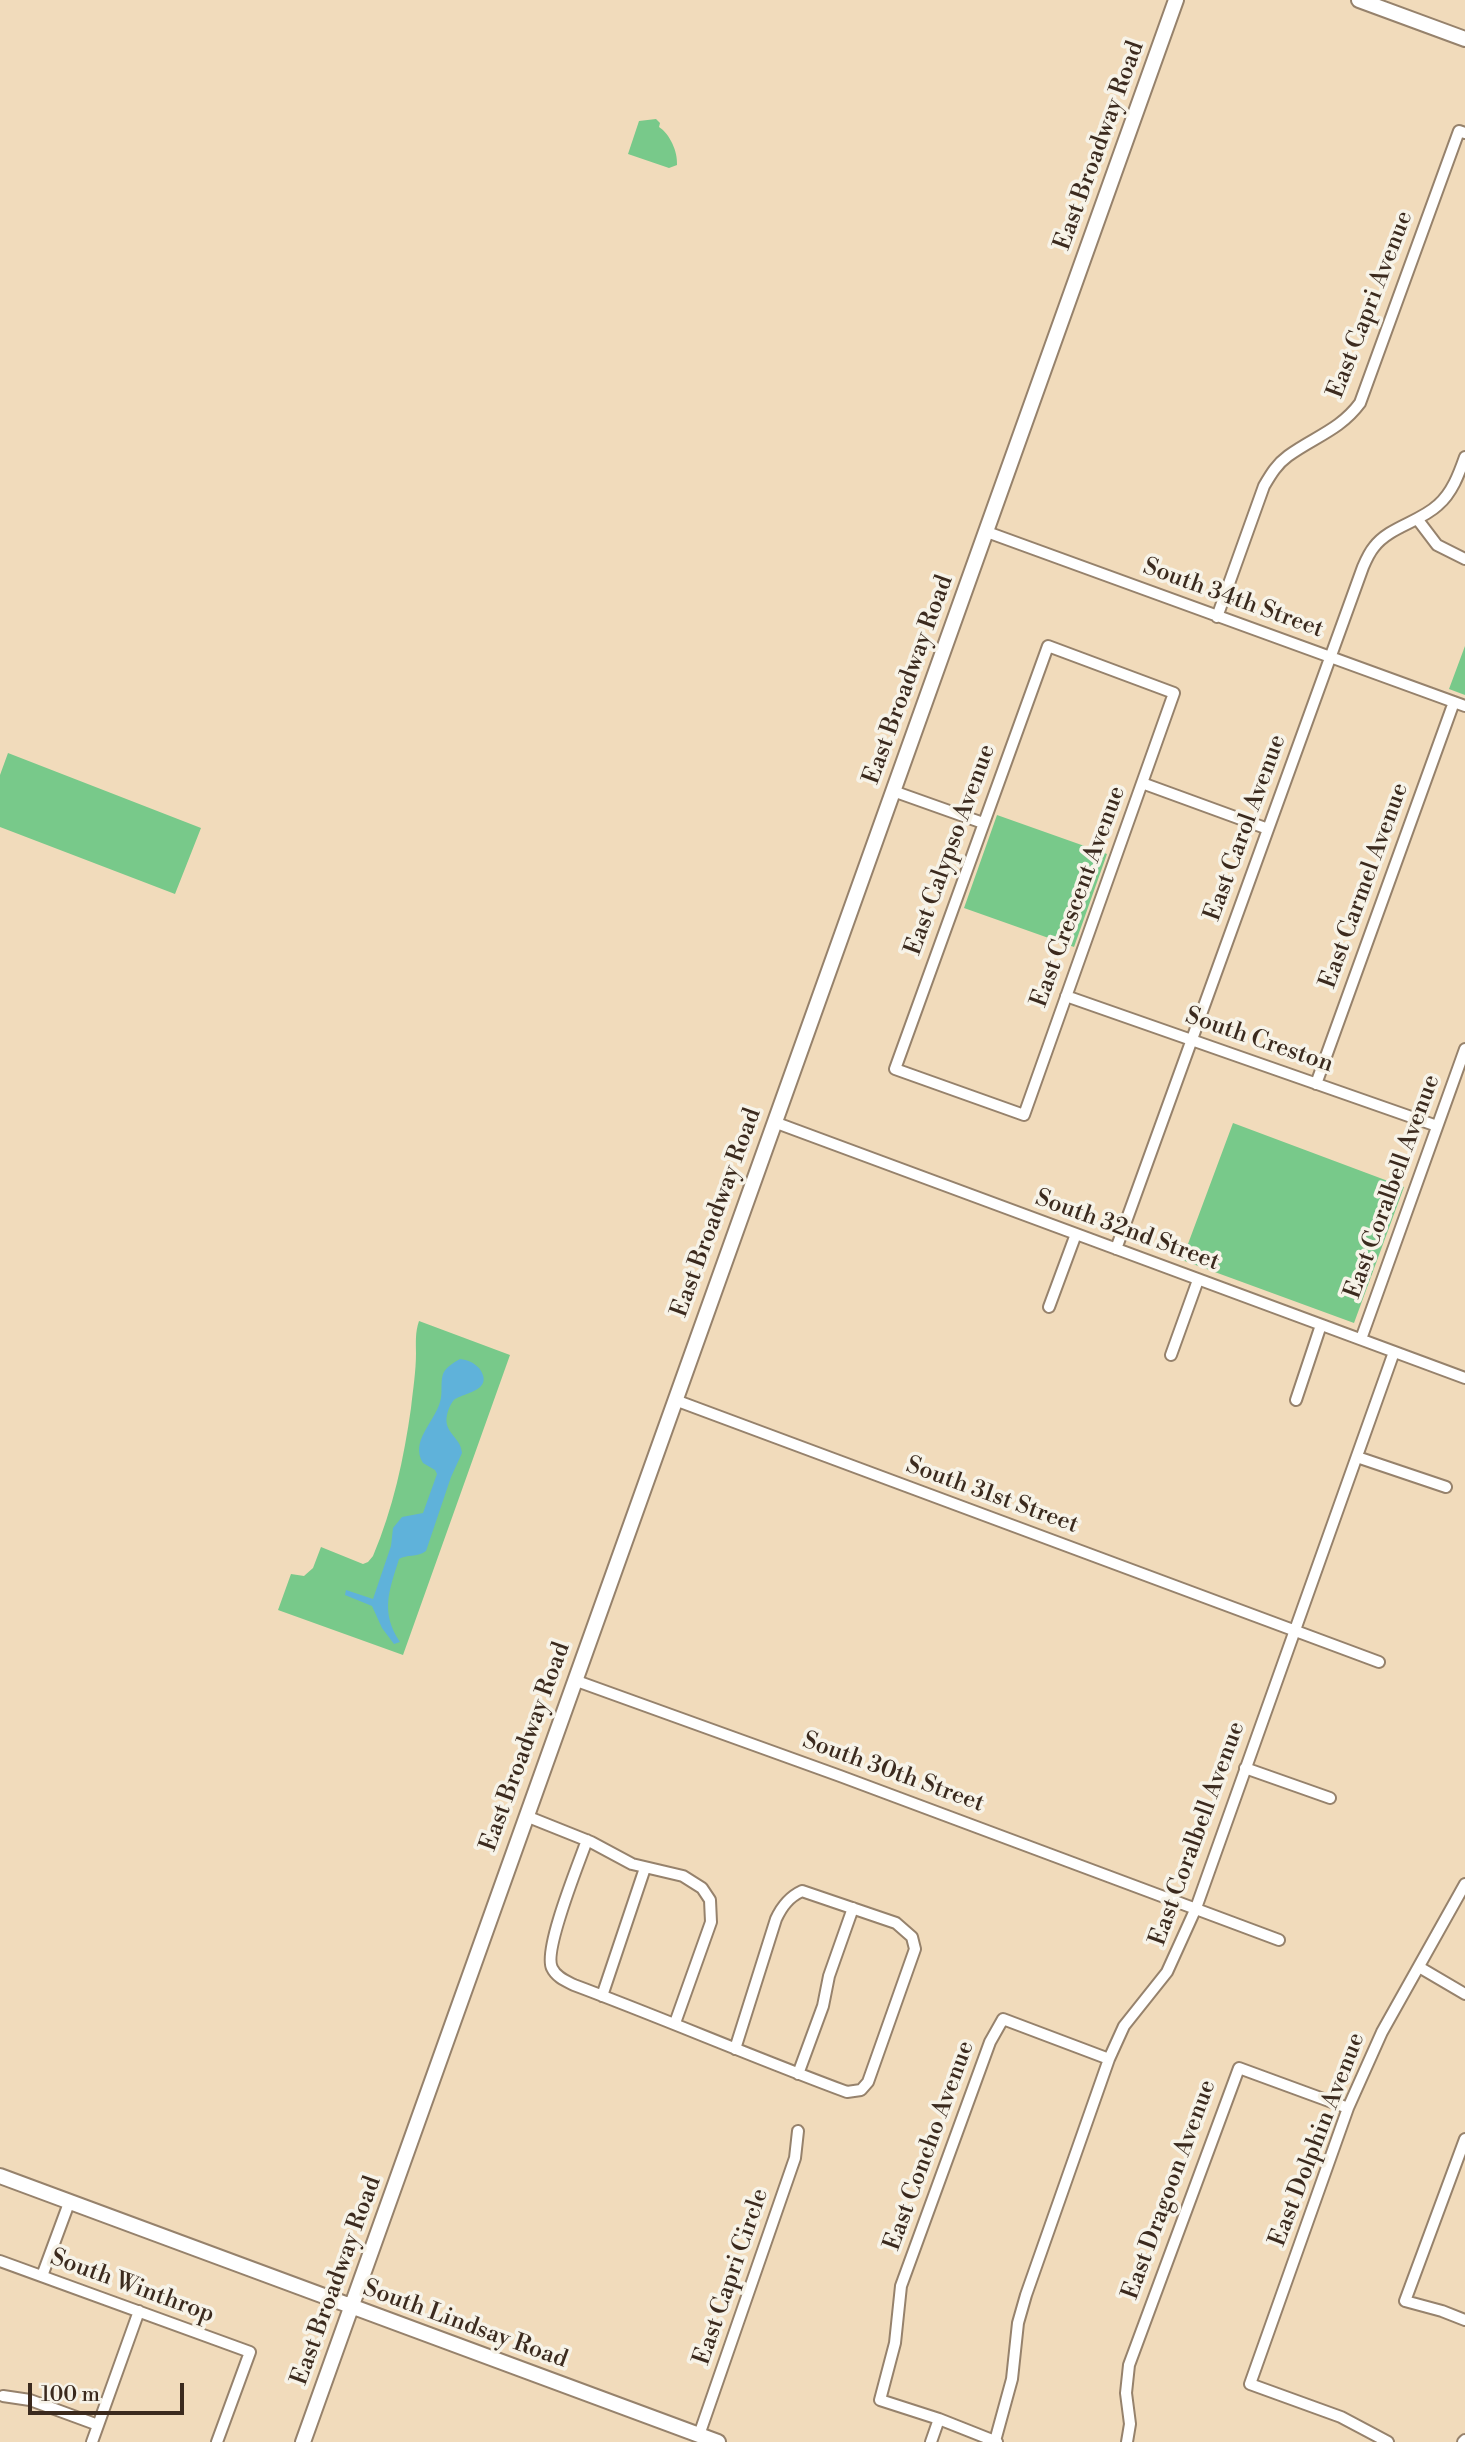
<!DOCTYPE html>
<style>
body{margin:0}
#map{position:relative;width:1465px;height:2442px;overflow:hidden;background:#f1dbbb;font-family:"Libre Bodoni",serif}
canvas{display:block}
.scale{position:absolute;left:28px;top:2383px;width:156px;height:32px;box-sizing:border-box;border:4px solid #3b2a1e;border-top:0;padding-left:9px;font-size:21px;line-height:24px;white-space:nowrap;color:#3b2a1e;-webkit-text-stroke:5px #f7f3e8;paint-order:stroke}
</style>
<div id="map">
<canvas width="1465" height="2442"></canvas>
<div class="scale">100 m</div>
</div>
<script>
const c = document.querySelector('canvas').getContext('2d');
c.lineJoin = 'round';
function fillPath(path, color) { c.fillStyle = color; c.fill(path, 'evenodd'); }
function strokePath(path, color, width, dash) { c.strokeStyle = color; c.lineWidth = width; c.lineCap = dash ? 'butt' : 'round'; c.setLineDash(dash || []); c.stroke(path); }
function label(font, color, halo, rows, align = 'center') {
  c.font = font + ' "Libre Bodoni",serif'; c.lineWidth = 7; c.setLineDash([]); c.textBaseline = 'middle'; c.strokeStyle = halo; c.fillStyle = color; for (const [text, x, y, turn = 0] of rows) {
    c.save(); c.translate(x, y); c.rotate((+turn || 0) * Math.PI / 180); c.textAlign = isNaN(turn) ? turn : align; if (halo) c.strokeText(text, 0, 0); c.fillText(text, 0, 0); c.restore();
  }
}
const green = new Path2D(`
 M656,119L660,123L659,127C670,134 678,152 677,165L669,168L628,154L639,121Z
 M1465,646V695L1449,689Z
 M8,753L201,828L175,894L0,827V775Z
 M997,815L1107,854L1074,947L964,908Z
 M1233,1123L1404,1187L1354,1323L1182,1260Z
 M419,1321L510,1355L403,1655L278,1610L291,1574L304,1576L313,1568L321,1547L363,1564L368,1562L373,1556C393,1509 404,1458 411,1408C413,1390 416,1371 416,1353C416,1342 415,1333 419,1321Z`);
const water = new Path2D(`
 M460,1359C468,1360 473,1362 479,1368C496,1391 462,1393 454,1400C451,1403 448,1410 447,1415C443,1433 461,1437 462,1453L451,1477L426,1551C416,1558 407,1554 399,1559C389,1591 380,1612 400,1642L394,1644L382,1628L372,1606L345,1595L346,1590L373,1599L391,1546L393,1528L402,1517L423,1513L437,1474L435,1470L423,1463C410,1441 434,1423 440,1402C443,1393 440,1383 443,1374C446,1367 453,1363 460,1359Z`);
const minor = new Path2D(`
 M1418,520L1437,545L1465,559
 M987,532L1465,706
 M1217,617L1264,486C1271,474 1277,464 1288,456C1314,437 1340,430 1360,403L1459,131L1465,133
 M1048,646L1174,693L1024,1115L895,1069Z
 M1142,783L1268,829
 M893,791L983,823
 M1066,996L1437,1126
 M1316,1084L1454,702
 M774,1122L1465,1378
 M1116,1249L1363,567C1366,560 1369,553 1374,547C1389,527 1420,522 1438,505C1452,493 1459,474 1465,457
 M1049,1307L1076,1234
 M1361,1339L1465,1049
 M1171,1355L1198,1280
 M675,1400L1379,1662
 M1296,1400L1321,1325
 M1357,1457L1446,1487
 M574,1680L840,1776L1279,1940
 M1245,1768L1330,1798
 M526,1816L591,1842L632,1864L683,1876L702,1888L710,1900L711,1922L675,2023
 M587,1840C579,1863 543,1950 552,1968C556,1977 566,1981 574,1985C665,2019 755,2058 847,2092L861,2090L868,2082L915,1949L912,1937L896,1923L802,1891C789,1897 782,1906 776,1919L735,2049
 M1419,1967L1465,1994
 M602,1996L645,1868
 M798,2074L823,2006L829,1976L853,1908
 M1465,2139L1405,2301L1442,2311L1465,2320
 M0,2261L250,2352L217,2442
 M42,2276L69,2203
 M3,2396L30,2400L98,2425
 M699,2435L795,2158L798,2131
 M995,2441L1012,2379L1018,2323L1026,2295L1109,2059L1124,2026L1167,1972L1196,1908L1394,1352
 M92,2442L139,2311
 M931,2442L939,2419
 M997,2442L939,2419L880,2400L895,2343L901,2286L990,2042L1003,2019L1109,2059
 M1127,2442L1130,2424L1126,2393L1129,2365L1239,2068L1348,2108
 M1388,2442L1341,2417L1250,2384L1348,2108L1382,2032L1465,1884
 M1463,2442L1465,2440`);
const major = new Path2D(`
 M1359,0L1465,39
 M0,2176L718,2442
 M303,2442L1176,0`);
const streetNames = [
 ["East Broadway Road",1100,146,-70],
 ["East Capri Avenue",1371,305,-69],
 ["South 34th Street",1233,599,20],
 ["East Broadway Road",909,680,-70],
 ["East Carol Avenue",1246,828,-70],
 ["East Calypso Avenue",951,850,-70],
 ["East Carmel Avenue",1365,886,-70],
 ["East Crescent Avenue",1079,897,-70],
 ["South Creston",1259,1041,19],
 ["East Coralbell Avenue",1393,1187,-70],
 ["East Broadway Road",717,1213,-70],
 ["South 32nd Street",1127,1231,20],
 ["South 31st Street",992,1496,20],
 ["East Broadway Road",526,1747,-70],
 ["South 30th Street",893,1773,20],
 ["East Coralbell Avenue",1198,1834,-70],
 ["East Dolphin Avenue",1318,2140,-69],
 ["East Concho Avenue",930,2146,-70],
 ["East Dragoon Avenue",1170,2190,-70],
 ["East Capri Circle",732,2277,-71],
 ["East Broadway Road",337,2281,-70],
 ["South Winthrop",132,2287,20],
 ["South Lindsay Road",465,2325,20]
];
fillPath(green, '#78c98a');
fillPath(water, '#5fb2da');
strokePath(minor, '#96826c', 14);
strokePath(major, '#96826c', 18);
strokePath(minor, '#fff', 10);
strokePath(major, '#fff', 14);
label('24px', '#3b2a1e', '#f7f3e8', streetNames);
</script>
